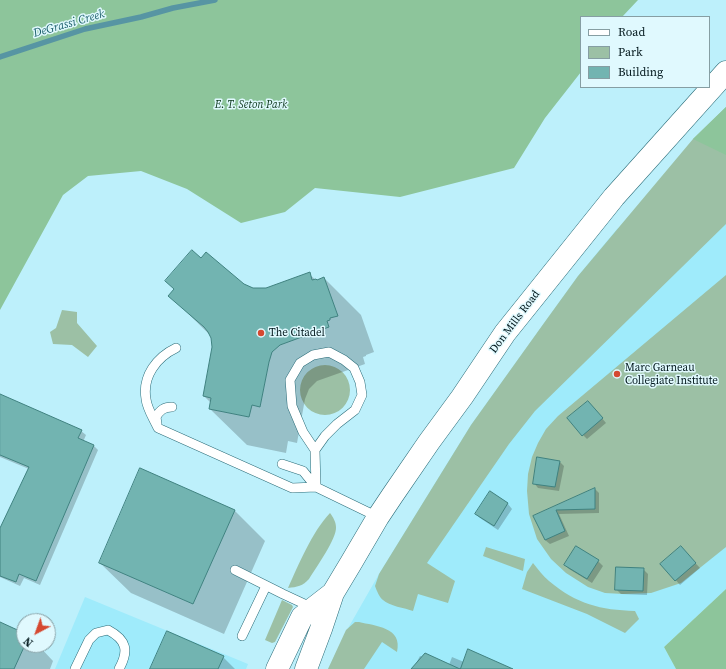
<!DOCTYPE html>
<style>
body{margin:0}
#map{position:relative;width:726px;height:669px;overflow:hidden;background:#bdf0fb;font-family:"Source Serif 4",serif}
canvas{display:block}
.legend{position:absolute;left:580px;top:16px;width:130px;height:72px;box-sizing:border-box;background:#e0f9fe;border:1px solid #869ea3;margin:0;padding:5px 7px;list-style:none;font-size:12px;color:#00161b}
.legend li{display:flex;align-items:center;gap:8px;height:20px}
.legend b{width:20px;border:1px solid #869ea3}
.north{position:absolute;left:16px;top:613px;width:40px;height:40px;box-sizing:border-box;background:#e0f9fe;border:1px solid #869ea3;border-radius:50%;rotate:221deg;font-size:11px;font-weight:700;line-height:16px;text-align:center;color:#00161b}
.north::after{content:'';display:block;margin:auto;width:14px;height:18px;background:#d54931;clip-path:polygon(50% 0,100% 100%,50% 72%,0 100%)}
</style>
<div id="map">
<canvas width="726" height="669"></canvas>
<ul class="legend">
<li><b style="height:5px;background:#fff"></b>Road</li>
<li><b style="height:11px;background:#9cc0a5"></b>Park</li>
<li><b style="height:11px;background:#72b4b1"></b>Building</li>
</ul>
<div class="north">N</div>
</div>
<script>
const c = document.querySelector('canvas').getContext('2d');
c.lineJoin = 'round';
function fillPath(path, color) { c.fillStyle = color; c.fill(path, 'evenodd'); }
function strokePath(path, color, width, dash) { c.strokeStyle = color; c.lineWidth = width; c.lineCap = dash ? 'butt' : 'round'; c.setLineDash(dash || []); c.stroke(path); }
function label(font, color, halo, rows, align = 'center') {
  c.font = font + ' "Source Serif 4",serif'; c.lineWidth = 3; c.setLineDash([]); c.textBaseline = 'middle'; c.strokeStyle = halo; c.fillStyle = color; for (const [text, x, y, turn = 0] of rows) {
    c.save(); c.translate(x, y); c.rotate((+turn || 0) * Math.PI / 180); c.textAlign = isNaN(turn) ? turn : align; if (halo) c.strokeText(text, 0, 0); c.fillText(text, 0, 0); c.restore();
  }
}
const built = new Path2D(`
 M726,155V589L664,647L676,669H328L347,630L379,574L471,425L578,276L617,229Z
 M85,597L248,664L246,669H55Z`);
const green = new Path2D(`
 M726,107V224L535,411L509,444L427,563L455,581L448,603L418,594L413,611C405,608 389,606 383,600C379,597 377,591 375,586L379,574L471,425L544,323L578,276L693,139Z
 M726,275V547L681,583L651,593L623,594L605,593L588,587L566,573L551,559L537,539L529,514L527,491L528,474L532,457L538,443L546,429L558,416Z
 M62,310L77,312V323L97,346L88,357L72,345L53,344L50,332L56,328Z
 M300 390a25 25 0 1 1 50 0a25 25 0 1 1-50 0Z
 M330,513C333,517 336,522 336,527C337,538 316,568 309,579C303,586 297,587 288,588C299,564 312,532 330,513Z
 M486,547L525,559L523,571L483,556Z
 M533,563C538,569 543,576 549,581C576,604 601,610 635,611L639,619L625,633L587,614L522,589L527,572Z
 M282,600L292,605L293,607L275,642L272,643L265,640Z
 M355,622H359C375,626 403,627 397,652L382,642L364,669H328L346,630Z`);
const forest = new Path2D(`
 M0,0H638L622,17H581V72L545,118L514,168L400,197L315,188L285,212L241,223L187,189L141,171L88,176L63,195L0,310Z
 M726,107V155L693,139Z
 M726,589V669H676L664,647Z`);
const shadow = new Path2D(`
 M201,260L243,285L253,289H266L309,274L317,281L324,278L361,315L374,352L366,355V356L363,357L365,364L317,381L309,389L305,399L297,443L288,441L286,453L247,445L210,409L211,403L204,396L213,347L212,337L170,296Z
 M0,396L81,431L86,435L83,442L94,446L98,450L40,585L24,578L20,586L0,577V530L29,469L0,457Z
 M592,406L606,423L587,439L583,435Z
 M559,461L564,466L559,491L538,488L534,483Z
 M595,489L599,493V513L559,514L569,536L550,544L545,540L535,516Z
 M490,492L508,504L512,509L498,530L480,518L476,514Z
 M234,510L265,541L224,634L131,593L100,563Z
 M576,547L598,561L603,566L592,583L569,569L565,565Z
 M685,552L700,568L680,585L662,564Z
 M643,569L648,574L647,595L621,594L616,589Z
 M0,623L24,634V645H38L53,661L50,669H0Z
 M420,656L449,665L452,657L464,662L498,669H413Z
 M223,657L235,669H152Z`);
const stream = new Path2D(`
 M0,57L85,29L141,17L173,8L215,0`);
const building = new Path2D(`
 M192,250L201,258L206,252L244,284L253,288H266L310,272L312,280L316,279L317,280L324,277L338,316L330,318V320L327,321L329,327L280,345L272,352L269,362L260,407L252,405L249,417L209,409L211,398L203,396L212,347L211,338L208,332L204,327L168,296L174,289L165,281Z
 M0,394L82,430L78,438L94,445L36,581L19,574L16,582L0,576V528L29,467L0,455Z
 M588,401L603,418L582,436L567,418Z
 M537,457L560,461L555,487L533,484Z
 M140,468L235,510L193,604L99,563Z
 M595,488V509L556,510L565,531L545,540L533,516Z
 M490,491L508,503L494,526L475,514Z
 M576,546L599,560L587,579L564,565Z
 M681,546L696,563L675,581L660,564Z
 M616,567L644,568L643,591L615,590Z
 M0,622L24,633V647L14,669H0Z
 M167,631L224,656L218,669H150Z
 M468,649L513,669H411L425,653L460,669Z`);
const service = new Path2D(`
 M176,348C157,357 142,376 146,399C147,409 154,419 158,428L292,488L316,487
 M157,424L156,417C160,410 164,407 172,407
 M315,450L303,432L292,406L290,380L300,363L313,355L329,352L344,360L354,368L360,382L362,395L355,410L337,424L325,436L315,450L316,487L378,517
 M282,464L303,471L316,487
 M235,570L283,594L313,608
 M242,636L266,586
 M75,669L89,640L96,633L108,630C127,640 129,651 119,669`);
const secondary = new Path2D(`
 M277,669L302,617L333,593
 M306,669L321,629L333,593L351,563L378,517L392,496L429,442L462,397L505,333L614,197L726,72`);
const markers = [
 [261,333,4,"#d54931"],
 [617,374,4,"#d54931"]
];
const parkNames = [
 ["E. T. Seton Park",251,105]
];
const streetNames = [
 ["Don Mills Road",515,322,-53]
];
const poiNames = [
 ["The Citadel",269,333],
 ["Marc Garneau",625,368],
 ["Collegiate Institute",625,381]
];
const waterNames = [
 ["DeGrassi Creek",69,24,-16]
];
fillPath(built, '#9febfb');
fillPath(green, '#9cc0a5');
fillPath(forest, '#8dc59b');
fillPath(shadow, '#0003');
strokePath(stream, '#5795a3', 5.5);
fillPath(building, '#72b4b1');
strokePath(building, '#408280', 1);
strokePath(service, '#2b6c78', 10);
strokePath(secondary, '#2b6c78', 23);
strokePath(service, '#fff', 9);
strokePath(secondary, '#fff', 22);
for (const [x, y, r, color] of markers) { const dot = new Path2D(); dot.arc(x, y, r, 0, 2 * Math.PI); c.fillStyle = color; c.fill(dot); strokePath(dot, '#e0f9fe', 1.5); }
label('italic 11px', '#0e381d', '#e0f9fe', parkNames);
label('11px', '#00161b', '#e0f9fe', streetNames);
label('11px', '#00161b', '#e0f9fe', poiNames, 'left');
label('italic 12px', '#1f616d', '#e0f9fe', waterNames);
</script>
